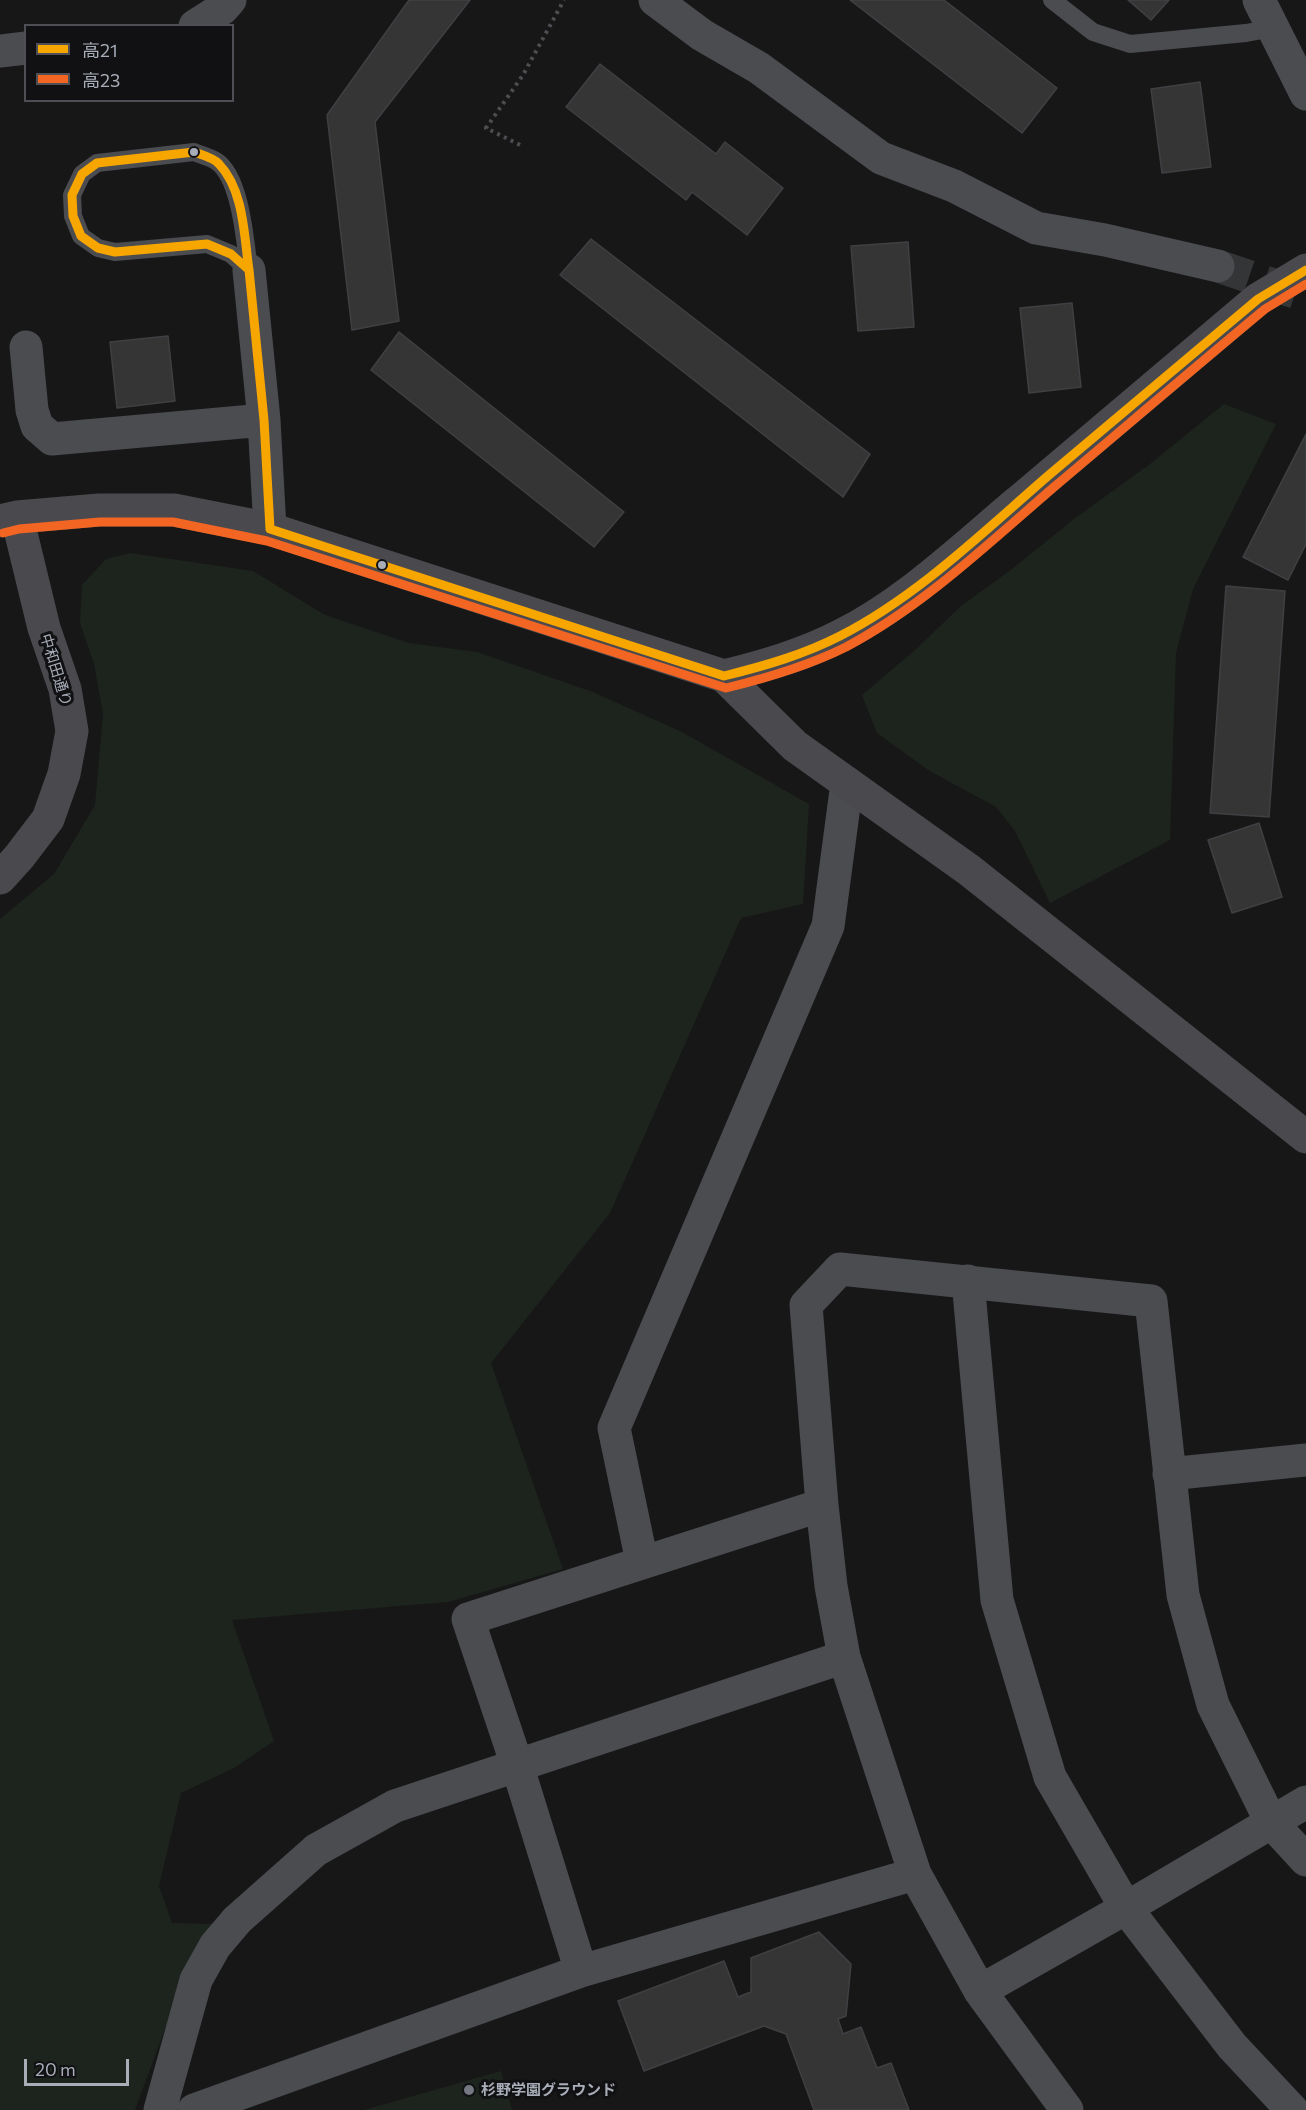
<!DOCTYPE html>
<meta charset="utf-8">
<style>
body{margin:0}
#map{position:relative;width:1306px;height:2110px;overflow:hidden;background:#171717;font-family:Commissioner,"Noto Sans JP",sans-serif}
canvas{display:block}
.legend{position:absolute;left:24px;top:24px;width:210px;height:78px;box-sizing:border-box;background:#111113;border:2px solid #4d4f55;margin:0;padding:8px 10px;list-style:none;font-size:18px;color:#a8adb8}
.legend li{display:flex;align-items:center;gap:12px;height:30px}
.legend b{width:30px;border:2px solid #4d4f55}
.scale{position:absolute;left:24px;top:2059px;width:105px;height:27px;box-sizing:border-box;border:3px solid #a8adb8;border-top:0;padding-left:8px;font-size:18px;line-height:21px;white-space:nowrap;color:#a8adb8;-webkit-text-stroke:4px #111113;paint-order:stroke}
</style>
<div id="map">
<canvas width="1306" height="2110"></canvas>
<ul class="legend">
<li><b style="height:8px;background:#f7a600"></b>高21</li>
<li><b style="height:8px;background:#f26522"></b>高23</li>
</ul>
<div class="scale">20 m</div>
</div>
<script>
const c = document.querySelector('canvas').getContext('2d');
c.lineJoin = 'round';
function fillPath(path, color) { c.fillStyle = color; c.fill(path, 'evenodd'); }
function strokePath(path, color, width, dash) { c.strokeStyle = color; c.lineWidth = width; c.lineCap = dash ? 'butt' : 'round'; c.setLineDash(dash || []); c.stroke(path); }
function label(font, color, halo, rows, align = 'center') {
  c.font = font + ' Commissioner,"Noto Sans JP",sans-serif'; c.lineWidth = 6; c.setLineDash([]); c.textBaseline = 'middle'; c.strokeStyle = halo; c.fillStyle = color; for (const [text, x, y, turn = 0] of rows) {
    c.save(); c.translate(x, y); c.rotate((+turn || 0) * Math.PI / 180); c.textAlign = isNaN(turn) ? turn : align; if (halo) c.strokeText(text, 0, 0); c.fillText(text, 0, 0); c.restore();
  }
}
const green = new Path2D(`
 M1224,404L1276,424L1193,589L1176,653L1170,840L1050,903L1015,831L996,807L928,770L877,733L862,695L914,651L961,606L1012,569L1074,519L1150,464Z
 M130,553L253,571L325,615L409,643L477,652L593,692L682,732L809,804L803,904L741,918L610,1213L491,1363L563,1569L448,1602L232,1620L274,1741L234,1768L181,1793L159,1886L172,1923L213,1924L184,1977L135,2110H0V919L54,874L95,805L103,714L94,664L80,623L82,585L106,559Z
 M501,2071L512,2110H363H364Z`);
const building = new Path2D(`
 M409,0H470L375,122L399,321L352,330L327,115Z
 M850,0H944L1057,88L1022,133Z
 M1128,0H1169L1151,20Z
 M600,64L716,154L725,142L783,188L747,235L692,192L686,200L566,107Z
 M1200,82L1211,167L1162,173L1151,89Z
 M591,239L870,454L843,497L560,275Z
 M908,242L914,327L858,331L851,246Z
 M1072,303L1081,387L1029,393L1020,308Z
 M399,332L624,512L594,547L371,370Z
 M168,336L175,401L117,408L110,342Z
 M1306,434V544L1288,580L1243,557Z
 M1226,586L1285,591L1269,817L1210,813Z
 M1259,823L1282,897L1232,913L1208,840Z
 M819,1932L851,1964L846,2016L838,2019L843,2034L861,2027L877,2068L891,2063L909,2110H814L786,2034L764,2026L644,2071L618,2001L724,1961L738,1997L751,1992V1958Z`);
const streetTunnel = new Path2D(`
 M1218,266L1306,296`);
const path = new Path2D(`
 M520,145L486,128L523,75L564,0`);
const lane = new Path2D(`
 M1052,0L1093,32L1130,44L1246,33L1273,28
 M194,152C201,155 210,157 216,161C241,177 245,242 249,270L231,254L207,244L115,252L98,248L81,236L73,216L72,195L82,174L97,163Z`);
const street = new Path2D(`
 M655,0L702,35L759,68L881,158L954,186L1036,228L1105,240L1218,266
 M1259,0L1306,94
 M195,26L223,8L230,0
 M0,51L26,48
 M249,270L264,420L270,529
 M26,347L32,410L37,426L52,439L264,420
 M968,1281L997,1600L1050,1777L1126,1908L1232,2046L1292,2110
 M1169,1474L1306,1460
 M642,1562L614,1428L828,926L847,783
 M581,1971L517,1765L468,1619L822,1505
 M980,1991L1126,1908L1306,1802
 M160,2110L196,1980L215,1946L237,1920L316,1850L395,1806L844,1657
 M194,2110L581,1971L915,1874
 M1067,2110L980,1991L915,1874L844,1657L831,1586L822,1505L806,1305L840,1269L1151,1301L1183,1595L1213,1705L1271,1822L1306,1860`);
const secondary = new Path2D(`
 M0,521L17,517L99,510H174L270,529L724,676C764,666 803,655 840,636C906,603 962,549 1018,502C1098,434 1178,366 1258,299L1306,270
 M724,676L795,746L969,870L1306,1137
 M0,878L19,857L48,819L64,774L72,731L65,689L44,628L17,517`);
const bus1 = new Path2D(`
 M194,152C202,155 214,158 219,164C244,190 244,236 249,270L231,254L207,244L115,252L98,248L81,236L73,216L72,195L82,174L97,163Z
 M249,270L264,420L270,529L724,676C764,666 803,655 840,636C918,596 983,532 1049,475C1119,416 1188,358 1258,299L1306,270`);
const bus2 = new Path2D(`
 M3,533L19,529L100,522H173L267,541L726,688C767,678 808,666 846,647C923,606 988,544 1054,487C1124,428 1194,368 1265,309L1306,284`);
const markers = [
 [194,152,5,"#a8adb8"],
 [382,565,5,"#a8adb8"],
 [469,2090,6,"#757880"]
];
const streetNames = [
 ["中和田通り",56,670,73]
];
const poiNames = [
 ["杉野学園グラウンド",481,2090]
];
fillPath(green, '#1d241e');
fillPath(building, '#353536');
strokePath(building, '#3f4043', 1.5);
strokePath(streetTunnel, '#343537', 33, [33, 16]);
strokePath(path, '#4d4e52', 4, [3, 4.5]);
strokePath(lane, '#4b4c50', 18);
strokePath(street, '#4b4c50', 33);
strokePath(secondary, '#4a4a4e', 33);
strokePath(bus1, '#f7a600', 9);
strokePath(bus2, '#f26522', 9);
for (const [x, y, r, color] of markers) { const dot = new Path2D(); dot.arc(x, y, r, 0, 2 * Math.PI); c.fillStyle = color; c.fill(dot); strokePath(dot, '#111113', 2); }
label('15px', '#a8adb8', '#111113', streetNames);
label('bold 15px', '#a8adb8', '#111113', poiNames, 'left');
</script>
